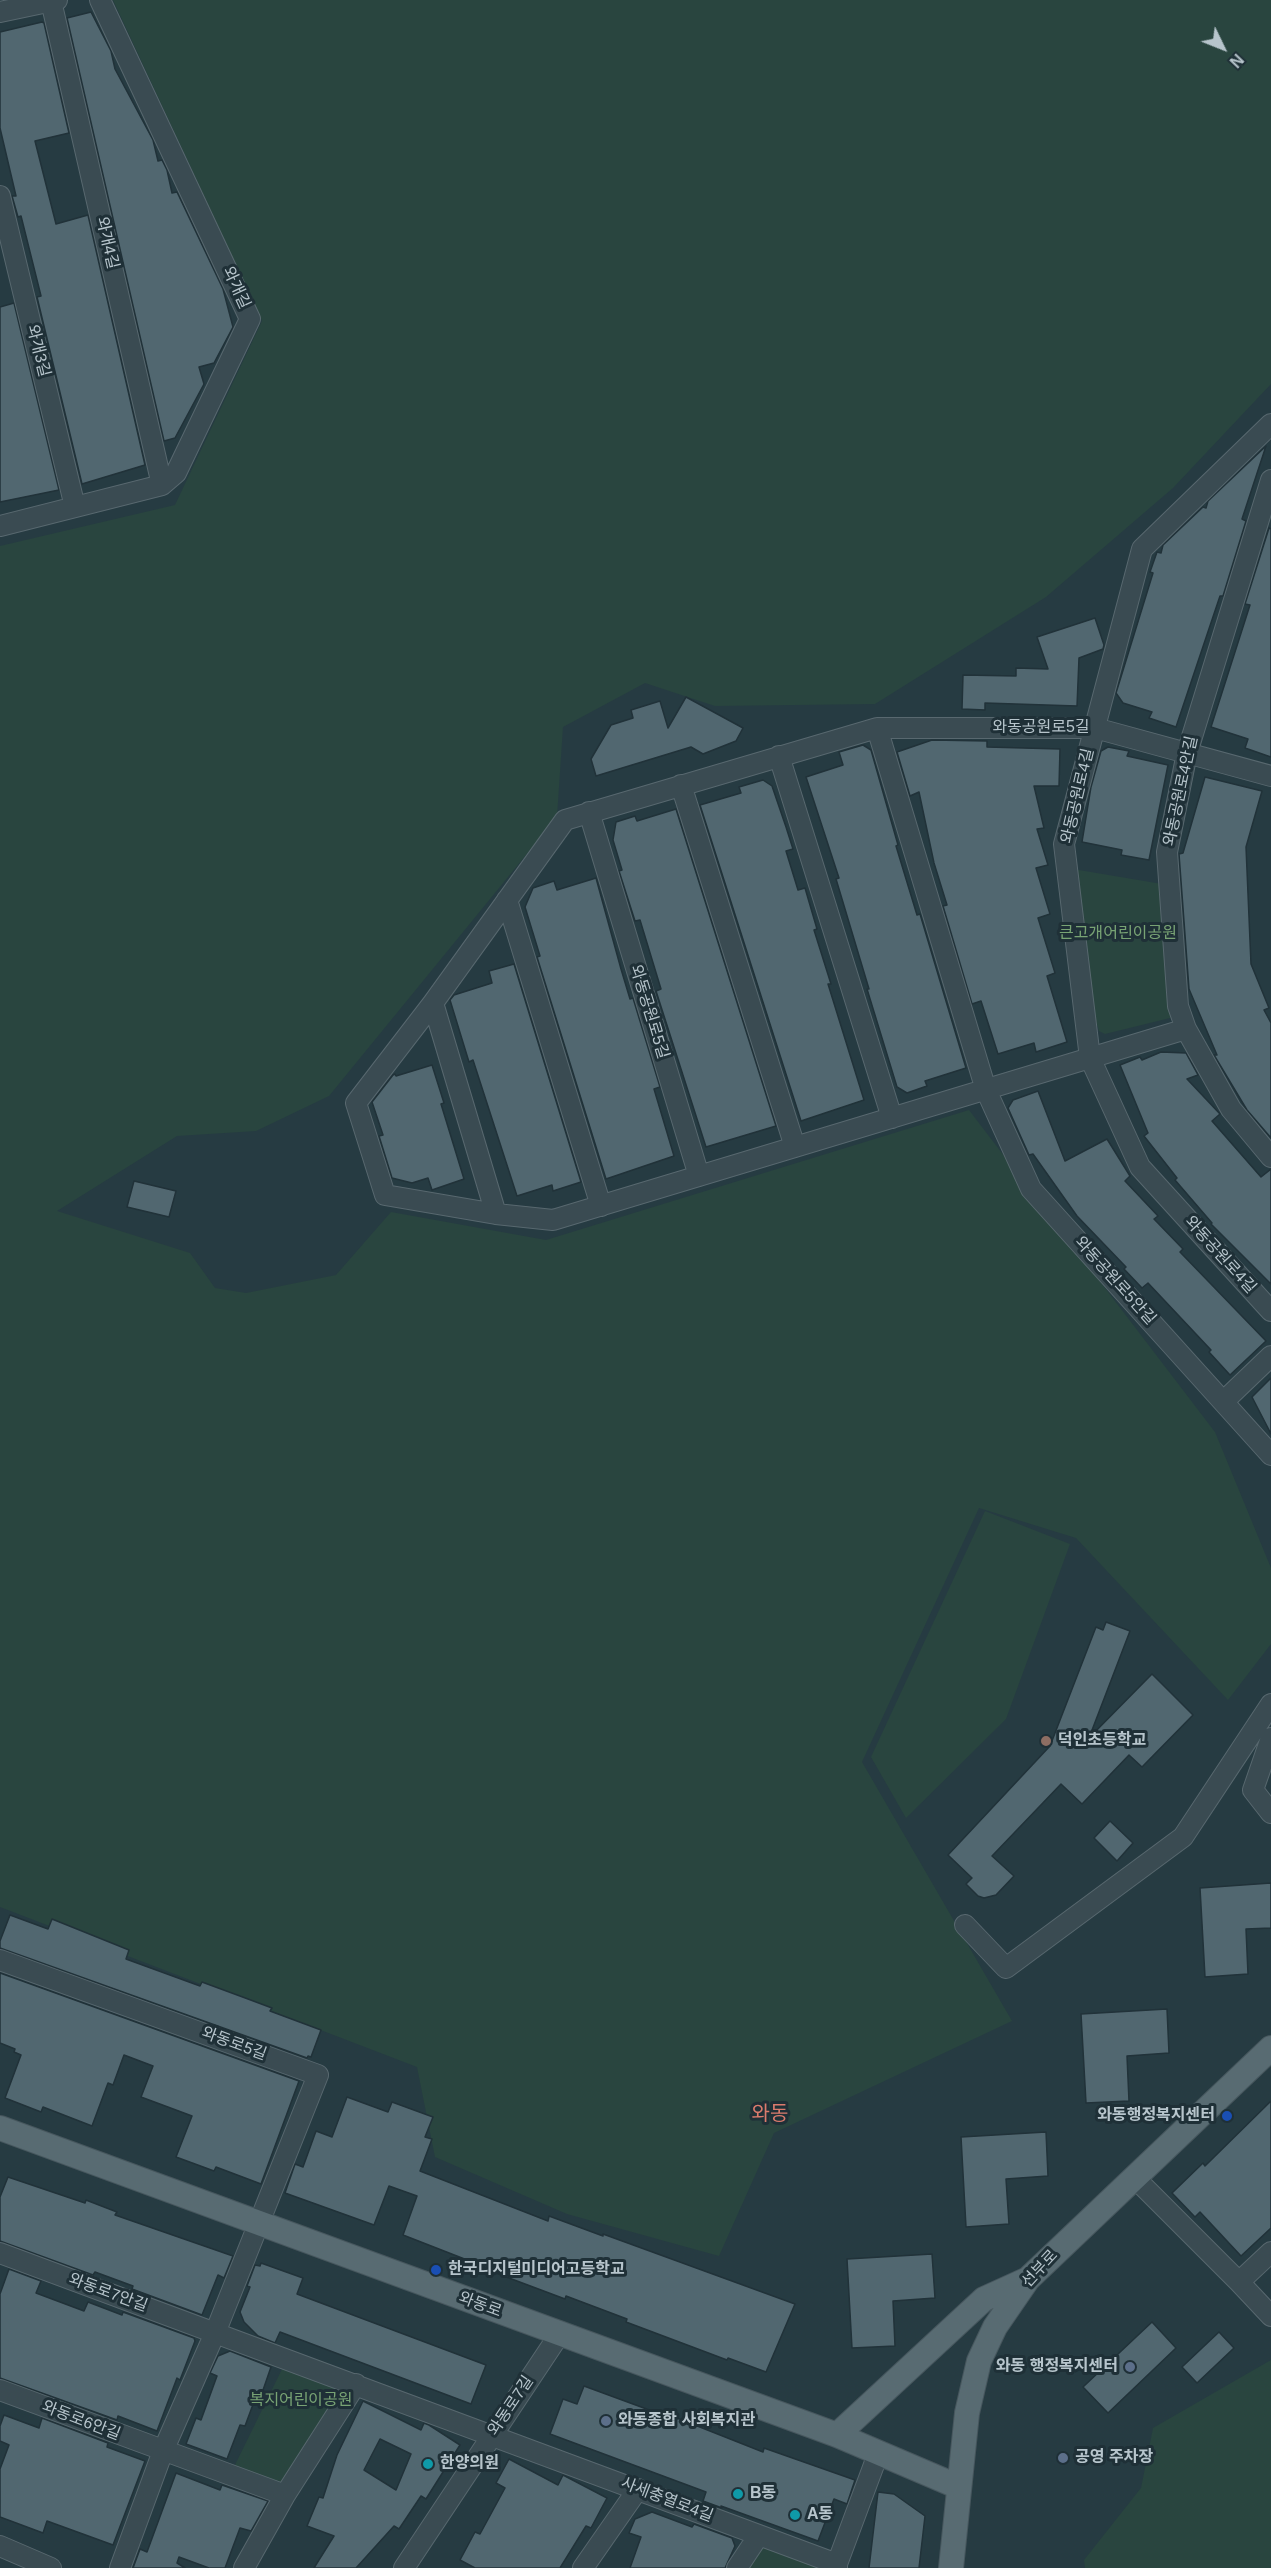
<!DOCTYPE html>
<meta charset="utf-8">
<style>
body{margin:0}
#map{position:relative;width:1271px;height:2568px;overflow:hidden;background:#263b42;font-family:Arial,sans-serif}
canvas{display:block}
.north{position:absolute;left:1193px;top:18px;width:60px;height:60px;-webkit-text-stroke:4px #1f3037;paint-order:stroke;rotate:133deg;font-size:16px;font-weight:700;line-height:24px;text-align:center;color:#b7c5cc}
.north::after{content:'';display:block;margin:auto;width:21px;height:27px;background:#b7c5cc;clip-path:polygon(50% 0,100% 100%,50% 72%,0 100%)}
</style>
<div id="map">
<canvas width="1271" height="2568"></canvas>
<div class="north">N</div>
</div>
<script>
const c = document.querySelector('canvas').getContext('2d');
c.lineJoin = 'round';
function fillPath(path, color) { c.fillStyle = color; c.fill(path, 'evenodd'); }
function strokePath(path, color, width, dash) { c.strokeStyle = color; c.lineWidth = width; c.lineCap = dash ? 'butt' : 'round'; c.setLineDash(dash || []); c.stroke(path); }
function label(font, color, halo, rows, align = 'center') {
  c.font = font + ' Arial,"Noto Sans KR",sans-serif'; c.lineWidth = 6; c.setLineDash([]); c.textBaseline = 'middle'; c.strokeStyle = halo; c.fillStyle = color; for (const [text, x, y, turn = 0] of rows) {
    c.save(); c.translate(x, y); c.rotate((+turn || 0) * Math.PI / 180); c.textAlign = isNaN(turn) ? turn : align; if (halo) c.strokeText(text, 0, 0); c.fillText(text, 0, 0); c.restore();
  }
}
const green = new Path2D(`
 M113,0H1271V384L1173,488L1046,597L875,704L715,706L645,683L563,727L557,817L329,1096L256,1131L177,1136L57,1211L190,1253L215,1288L246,1293L336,1275L391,1212L546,1240L969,1110L1215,1432L1271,1568V1644L1228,1700L1076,1538L979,1508L862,1762L1012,2021L774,2133L719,2256L567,2214L435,2157L417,2067L0,1907V546L175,505L262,321Z
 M1073,869L1162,884L1161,911L1174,1012L1170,1018L1105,1034L1099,1031L1071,937Z
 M985,1511L1070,1544L1006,1719L906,1818L871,1757Z
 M1271,2360V2568H1085L1084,2560L1141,2488L1153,2428Z
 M285,2363L348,2384L282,2490L234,2467Z
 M760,2542L822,2568H744Z`);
const building = new Path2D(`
 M91,12L111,51L115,69L153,140L158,161L162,160L167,170L172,193L177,192L223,289L233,327L214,363L199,367L204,384L175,438L164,441L67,18Z
 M42,22L44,23L69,133L35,141L56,224L88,215L145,465L82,484L37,297L41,296L21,216L18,217L12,196H16L0,128V32Z
 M14,303L59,490L0,502V307Z
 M1266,446L1242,519L1246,521L1223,596H1220L1176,727L1149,718L1152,712L1123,703L1116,693L1153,573L1150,572L1157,552L1161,553L1163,545L1203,507L1206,508L1208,501Z
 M1269,528L1271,529V757L1245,748L1248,739L1211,727L1250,605L1245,604Z
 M1095,618L1104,645L1103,649L1079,658L1077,706L985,703V710L962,709L963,675L1016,676V668L1048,669L1037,637Z
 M686,697L743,728L736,741L703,754L691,747L596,776L591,759L611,725L633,718L631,710L660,701L668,728Z
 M932,740L987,741V747L1060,749L1059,786H1034L1044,828L1037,829L1048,865L1036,868L1050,914L1038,918L1055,973L1047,976L1067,1042L1036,1052L1034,1043L998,1054L981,1001L972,1004L943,906L947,905L934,863L919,792L910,796L897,752Z
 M863,745L871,750L898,845L896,846L917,915L920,914L966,1068L925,1081L927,1086L907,1093L897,1087L867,989H869L836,879L839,878L806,777L843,765L839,752Z
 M1108,747L1129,751L1127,756L1168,765L1149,860L1121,855L1122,850L1082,842L1091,787L1101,751Z
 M1205,777L1262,791L1246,847L1251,964L1269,1008L1264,1010L1271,1023V1138L1247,1110L1214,1055H1217L1189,989L1179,854L1183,853Z
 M763,780L772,786L786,827L793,849L786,851L798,890L805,888L817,929L814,930L831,984H828L864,1100L801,1121L700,805L741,793L739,787Z
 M676,809L776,1126L706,1147L656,991L661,989L640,920L635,921L619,871L622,870L613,840L616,822L635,816L637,821Z
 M596,878L621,969L630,999L633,998L660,1087L654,1089L674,1156L606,1179L537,957L540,956L525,907L533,888L554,881L557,890Z
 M514,964L581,1182L553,1191L552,1185L517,1196L473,1060L469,1062L450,1000L454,995L492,983L489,971Z
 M1161,1052L1186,1053L1198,1075L1187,1079L1220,1114L1212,1121L1261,1177L1271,1169V1284L1211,1224L1212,1223L1175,1180L1177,1178L1144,1136L1148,1133L1120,1065L1140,1057L1142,1060Z
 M432,1065L444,1103L441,1104L464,1179L432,1190L428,1178L412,1183L392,1178L379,1136L383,1135L372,1102L393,1075L395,1074L396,1076Z
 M1038,1091L1065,1161L1107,1139L1130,1176L1125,1181L1158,1216L1154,1219L1183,1249L1180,1252L1266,1341L1230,1375L1209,1352L1211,1350L1148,1283L1142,1288L1124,1269L1126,1267L1077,1216L1033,1154L1029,1155L1008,1108L1013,1100Z
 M134,1181L176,1191L169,1217L127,1207Z
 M1271,1378V1434L1252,1397Z
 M1106,1622L1130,1631L1089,1738L1152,1674L1193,1715L1142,1767L1129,1755L1082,1804L1061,1784L992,1856L1014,1876L996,1895L984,1898L978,1896L966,1884L972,1878L948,1855L1050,1746L1096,1627L1103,1630Z
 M1110,1821L1133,1843L1117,1861L1094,1838Z
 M1271,1883V1928L1246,1929L1248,1974L1205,1977L1200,1888Z
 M10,1915L48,1929L52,1919L129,1950L126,1959L200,1986L202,1982L248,1999L272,2008L270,2011L321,2030L311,2057L308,2056L307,2058L0,1948V1941Z
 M0,1973L299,2081L261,2184L216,2167L214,2171L176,2157L192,2116L141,2097L153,2066L124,2055L113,2085L108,2083L92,2126L43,2107L41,2112L5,2098L21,2055L14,2052L15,2049L0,2043Z
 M1167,2009L1169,2053L1127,2056L1129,2101L1086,2103L1081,2014Z
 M347,2097L388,2112L392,2102L433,2117L425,2137L432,2139L420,2171L548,2221L549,2216L603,2236V2234L795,2304L766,2372L728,2358L727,2360L626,2322L627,2319L566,2296L565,2299L485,2269V2267L403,2235L417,2196L389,2186L374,2225L285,2193L295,2164L303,2167L316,2131L332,2137Z
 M1271,2101V2228L1241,2256L1200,2212L1195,2217L1172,2193L1203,2163L1205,2166Z
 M1046,2132L1048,2176L1006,2179L1009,2224L966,2227L961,2137Z
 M8,2177L85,2203L86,2200L117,2212L115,2215L233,2256L224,2278L218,2275L202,2315L132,2289L133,2286L95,2272L93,2275L0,2241V2197Z
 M932,2254L935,2298L893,2301L895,2346L852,2348L847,2259Z
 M261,2263L303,2278L297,2294L486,2365L471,2404L280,2332L275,2343L258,2336L244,2322L240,2312L250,2287L247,2286L255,2265L260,2266Z
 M9,2269L41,2281L36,2293L84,2311L88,2302L122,2315L123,2312L194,2338L195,2341L180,2380L177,2378L157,2431L118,2416L117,2420L0,2378V2294Z
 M1152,2322L1176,2348L1108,2413L1083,2387Z
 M1219,2332L1234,2348L1197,2383L1182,2367Z
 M230,2351L271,2367L262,2393L258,2391L245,2426L240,2425L227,2459L186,2444L196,2418L201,2420L217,2376L210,2373L218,2356Z
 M584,2386L671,2418L672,2416L763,2452L764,2448L855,2480L847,2504L834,2499L818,2541L721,2506L722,2508L703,2501L706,2492L550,2434L563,2399L577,2404Z
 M363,2401L421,2430L424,2423L429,2425L460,2445L426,2499L421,2496L399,2529L394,2526L356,2568H314L334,2536L307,2526L319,2497L323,2498L337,2455ZM380,2439L411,2454L396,2490L364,2470Z
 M4,2415L39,2428L42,2418L108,2443L107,2447L145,2461L113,2545L47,2521L43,2533L0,2517V2469L9,2445L0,2441V2426Z
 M509,2459L558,2485L563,2475L607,2498L591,2528L586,2526L560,2568H475L460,2560L475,2532L480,2534L505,2488L496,2483Z
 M176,2473L220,2490L222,2485L268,2501L251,2531L240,2528L225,2568H209L179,2557L177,2563L185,2568H133L140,2549L147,2552Z
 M878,2492L894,2494L925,2516L919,2568H869Z
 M652,2512L692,2527L694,2524L732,2538L735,2546L725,2568H630L641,2537L629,2533L635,2519Z`);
const minor = new Path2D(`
 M51,1L162,485
 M0,12L57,0
 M0,196L75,507
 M1271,424L1142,549L1064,844L1090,1058L1140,1167L1271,1311
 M1271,480L1187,753L1167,852L1178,1006L1186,1029L1231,1109L1271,1157
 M0,526L162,485L176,473L250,319L100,0
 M877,728L986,1090L1031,1189L1271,1455
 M779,756L892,1118
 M681,785L795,1147
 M589,812L699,1176
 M507,900L601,1206
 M433,1003L356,1103L385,1195L496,1214
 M1186,1029L553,1220L496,1214L433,1003L565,820L877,728H1095L1271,776
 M1224,1401L1271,1356
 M1271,1738L1253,1790L1271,1813
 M965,1925L1006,1968L1183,1837L1271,1704
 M0,1960L318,2075L215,2333L163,2451L120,2568
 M1134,2177L1239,2282
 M1271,2252L1239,2282L1271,2316
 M0,2253L837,2564V2568
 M0,2390L285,2495
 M0,2546L51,2568
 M837,2564L878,2454
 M244,2568L285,2495L356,2384
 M404,2568L559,2335
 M583,2568L638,2489
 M737,2568L759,2535`);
const major = new Path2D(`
 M0,2128L837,2435L959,2487
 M837,2435L984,2299L1028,2279
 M951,2568L967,2413L979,2361L995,2327L1028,2279L1271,2048`);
const markers = [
 [1046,1741,6,"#8d6e63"],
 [1227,2116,6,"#1a4fb4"],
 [436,2270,6,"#1a4fb4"],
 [1130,2367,6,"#5c6f8a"],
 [606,2421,6,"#5c6f8a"],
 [1063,2458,6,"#5c6f8a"],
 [428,2464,6,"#0f9aa8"],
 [738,2494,6,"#0f9aa8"],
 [795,2515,6,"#0f9aa8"]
];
const streetNames = [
 ["와개4길",107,243,77],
 ["와개길",236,288,65],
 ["와개3길",38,351,76],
 ["와동공원로5길",1041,728],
 ["와동공원로4안길",1181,791,-78],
 ["와동공원로4길",1078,796,-77],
 ["와동공원로5길",649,1012,73],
 ["와동공원로4길",1220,1255,48],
 ["와동공원로5안길",1115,1281,48],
 ["와동로5길",234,2044,20],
 ["선부로",1040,2269,-47],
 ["와동로7안길",108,2293,20],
 ["와동로",480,2305,20],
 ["와동로7길",511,2406,-56],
 ["와동로6안길",81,2421,21],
 ["사세충열로4길",667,2500,21]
];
const parkNames = [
 ["큰고개어린이공원",1118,934],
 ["복지어린이공원",301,2401]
];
const poiNames = [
 ["덕인초등학교",1058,1741],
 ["와동행정복지센터",1215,2116,"right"],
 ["한국디지털미디어고등학교",448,2270],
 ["와동 행정복지센터",1118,2367,"right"],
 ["와동종합 사회복지관",618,2421],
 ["공영 주차장",1075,2458],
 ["한양의원",440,2464],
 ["B동",750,2494],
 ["A동",807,2515]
];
const quarterNames = [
 ["와동",770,2114]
];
fillPath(green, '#29453f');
fillPath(building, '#516770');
strokePath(building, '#213239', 1.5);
strokePath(minor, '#58686f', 22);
strokePath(major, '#47575e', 26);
strokePath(minor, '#3a4b52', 20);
strokePath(major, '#586b72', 24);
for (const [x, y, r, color] of markers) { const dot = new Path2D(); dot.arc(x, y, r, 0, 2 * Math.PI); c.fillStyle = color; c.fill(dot); strokePath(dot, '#1f3037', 2); }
label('16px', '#b7c5cc', '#1f3037', streetNames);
label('16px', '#78a374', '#1f3037', parkNames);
label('bold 16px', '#b7c5cc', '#1f3037', poiNames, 'left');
label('20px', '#db7b6d', '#1f3037', quarterNames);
</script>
